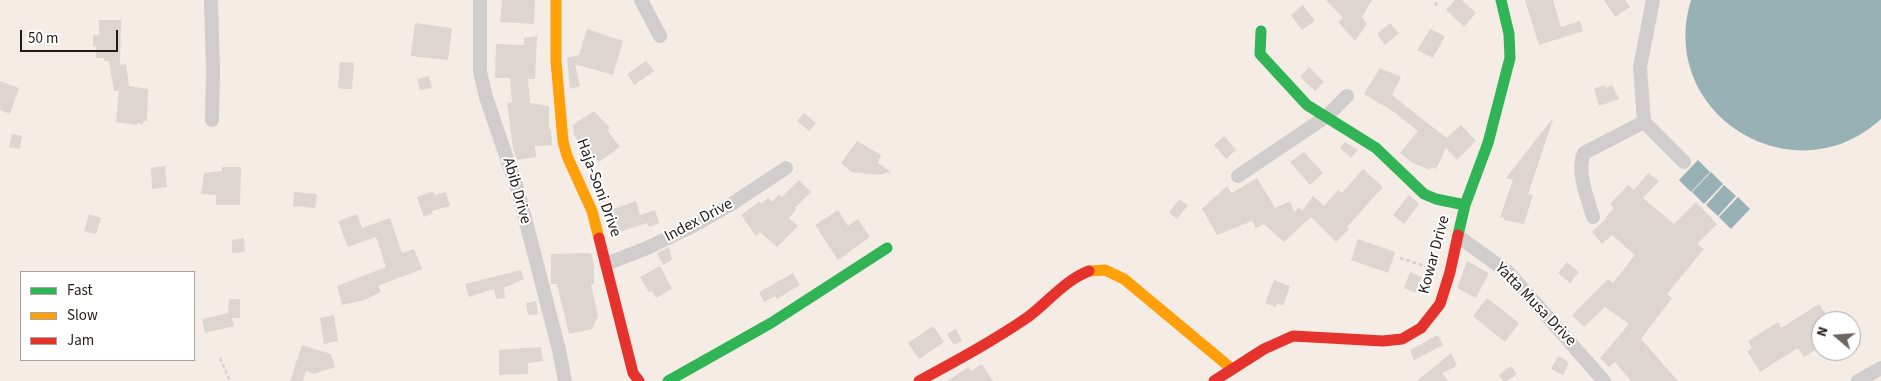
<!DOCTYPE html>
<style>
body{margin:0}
#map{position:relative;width:1881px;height:381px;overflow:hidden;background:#f6ece6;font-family:"Source Sans 3",sans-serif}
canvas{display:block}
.legend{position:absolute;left:20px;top:271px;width:175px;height:90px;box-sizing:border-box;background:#fff;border:1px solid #a7a4a3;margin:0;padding:6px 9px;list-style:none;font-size:15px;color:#221c18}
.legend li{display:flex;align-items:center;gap:10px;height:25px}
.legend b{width:25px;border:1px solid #a7a4a3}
.north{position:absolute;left:1811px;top:311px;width:50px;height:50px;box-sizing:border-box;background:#fff;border:1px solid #a7a4a3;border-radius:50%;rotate:288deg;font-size:14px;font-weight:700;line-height:20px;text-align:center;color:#221c18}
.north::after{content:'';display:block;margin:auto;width:18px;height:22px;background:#6c6560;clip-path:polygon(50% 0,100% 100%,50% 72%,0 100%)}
.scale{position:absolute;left:20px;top:30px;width:98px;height:22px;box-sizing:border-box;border:2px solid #221c18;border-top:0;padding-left:6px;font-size:15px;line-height:18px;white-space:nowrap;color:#221c18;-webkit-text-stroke:4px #fff;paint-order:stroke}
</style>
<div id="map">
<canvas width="1881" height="381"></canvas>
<ul class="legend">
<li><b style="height:6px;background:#30b455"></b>Fast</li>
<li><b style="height:6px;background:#ff9f0a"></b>Slow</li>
<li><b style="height:6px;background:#e5322d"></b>Jam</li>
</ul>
<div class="north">N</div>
<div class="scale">50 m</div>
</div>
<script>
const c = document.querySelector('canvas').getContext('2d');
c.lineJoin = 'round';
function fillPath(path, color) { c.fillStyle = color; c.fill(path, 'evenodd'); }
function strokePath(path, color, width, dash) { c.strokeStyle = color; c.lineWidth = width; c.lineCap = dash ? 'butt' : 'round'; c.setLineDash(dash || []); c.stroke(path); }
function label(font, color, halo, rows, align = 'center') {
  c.font = font + ' "Source Sans 3",sans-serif'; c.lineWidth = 4; c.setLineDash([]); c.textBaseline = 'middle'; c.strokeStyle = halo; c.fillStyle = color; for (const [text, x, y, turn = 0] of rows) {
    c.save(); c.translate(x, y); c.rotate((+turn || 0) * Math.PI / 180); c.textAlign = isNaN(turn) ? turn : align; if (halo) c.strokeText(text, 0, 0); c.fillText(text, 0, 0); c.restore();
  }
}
const water = new Path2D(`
 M1691,0H1881V119C1794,199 1656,114 1691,0Z
 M1698,160L1710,172L1691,192L1679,180Z
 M1711,172L1723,184L1704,204L1692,192Z
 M1724,185L1736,196L1718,216L1706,205Z
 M1738,197L1750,209L1731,229L1719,217Z`);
const building = new Path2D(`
 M502,0H535L534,24L500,22Z
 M1326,0H1372L1362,17L1367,24L1355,41L1338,22L1343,18Z
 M1455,0H1462L1476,13L1464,27L1446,10Z
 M1525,0H1553L1561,27L1580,21L1583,31L1539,45Z
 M1604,0H1625L1630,7L1615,17Z
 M1303,5L1315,21L1302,30L1291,15Z
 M99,20H121L120,65L126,64L129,86L148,89L147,121H143V124L137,123V125L116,122L119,91H114L109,61H104V58H96V46H93V35H99Z
 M415,23L452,28L448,60L411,56Z
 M1390,23L1399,33L1385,45L1377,34Z
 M587,29L623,41L613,75L575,64L580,86L570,89L567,58L579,55Z
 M1430,29L1445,36L1433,58L1417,50Z
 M537,36L535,79H528L530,103L549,106V129H551L552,145L535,146L536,157L517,160L513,149L507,103L512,102L510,78H495L496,44L524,45V38Z
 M646,61L654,71L634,85L627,74Z
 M340,62L354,63L352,89H341V88H338Z
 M1309,67L1324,82L1315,91L1300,77Z
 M1380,68L1401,77L1392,95L1426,122L1447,138L1461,125L1476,141L1457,160L1446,148L1436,169L1431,167L1430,170L1411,162L1400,153L1418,131L1394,112L1364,94Z
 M429,76L432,88L420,90L417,79Z
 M0,81L19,88L10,114L0,110Z
 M1604,85L1606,88L1612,85L1619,99L1599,106L1594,89Z
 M594,111L610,128L607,130L620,147L599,162L593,154L588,157L574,135L573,125Z
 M804,113L816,123L809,131L797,121Z
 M1552,119L1553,120L1528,194L1533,195L1524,224L1504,220V218L1500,217L1513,180L1506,178Z
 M12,134L22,136L20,149L9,147Z
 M1224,136L1236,150L1226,159L1214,145Z
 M857,141L881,155L878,163L891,172L877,175L851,172L841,163Z
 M1345,142L1358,150L1351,158L1340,148Z
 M1304,152L1323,173L1310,185L1290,162Z
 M165,166L167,187L152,189L151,168Z
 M222,167H241L240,205H216V195L201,194L204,173L222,171Z
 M1363,169L1383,187L1347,227L1349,229L1336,242L1311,217L1284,242L1264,224L1256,228L1252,221L1217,235L1202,209L1227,186L1232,193L1257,178L1275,208L1290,201L1294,212L1299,207L1302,211L1313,196L1324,206L1338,190L1342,193Z
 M1648,173L1659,181L1643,198L1674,224L1696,202L1717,224L1697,244L1704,249L1667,294L1672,298L1641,339L1678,381H1631L1615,362L1609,367L1600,358L1629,324L1605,307L1584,327L1572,315L1608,279L1613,283L1635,255L1612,235L1602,244L1592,232L1607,218L1606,217L1614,208L1610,204L1628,185L1634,190Z
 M799,180L811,192L795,208L796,210L789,218L798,226L777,247L760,232L756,236L741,215L759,202L762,203L768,198L772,202L779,194L782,197Z
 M433,191L435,195L446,192L450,206L432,211L433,213L424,217L417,197Z
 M294,192L317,194L315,208L293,206Z
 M1409,195L1419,204L1404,224L1393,215Z
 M1179,199L1188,205L1177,219L1169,213Z
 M636,201L640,215L655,210L659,223L649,227L647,223L625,230L610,237L604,212Z
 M838,210L848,226L858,219L870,237L838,260L815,225Z
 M89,214L101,218L96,234L84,231Z
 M357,214L362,228L390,218L402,253L414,249L422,269L378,286L381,292L364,300L342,305L337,286L386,267L376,237L348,247L338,221Z
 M244,238L245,252L232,253V240Z
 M1358,239L1395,252L1388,273L1351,260Z
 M669,247L672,260L663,265L657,253Z
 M591,253L594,265V284H591L598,316L592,329L569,334L557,284H551V254Z
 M1467,261L1489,273L1476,298L1457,288Z
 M1567,262L1579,272L1570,283L1558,273Z
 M660,266L672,289L656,298L652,291L649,292L640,277Z
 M521,270L524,279L504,288L505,298L496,299L494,289L469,297L465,284Z
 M1410,272L1422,277L1416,293L1404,288Z
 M793,273L800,285L777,299L775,296L764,302L759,292Z
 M1274,280L1290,286L1283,306L1277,303L1276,307L1265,303Z
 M1487,298L1519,323L1505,342L1473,316Z
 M229,299H240V318H232L234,326L205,333L202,319L228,313Z
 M536,301L538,314L528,315L526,303Z
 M1819,304L1830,321H1821V346L1804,357L1798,348L1760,372L1747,351L1752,348L1748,341L1778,322L1781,328Z
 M334,315L338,341L324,344L320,318Z
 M933,326L944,342L919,359L908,343Z
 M956,329L962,341L954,345L947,334Z
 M1438,335L1443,345L1414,360L1410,350Z
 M302,345L331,354L335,367L314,374L306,371L303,381H290Z
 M541,347L543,361L528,363V374L499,375V350Z
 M1451,353L1457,366L1442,373L1448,381H1417Z
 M1558,356L1569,362L1563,375L1551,369Z
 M982,364L993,381H947L969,367L971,371Z
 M1511,366L1517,374L1507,381H1503L1499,375Z`);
const path = new Path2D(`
 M1435,6L1438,0
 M1400,258L1434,269
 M220,358L230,381`);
const street = new Path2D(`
 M211,0L213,71L212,120
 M480,0V72L486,97L518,191L559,350L565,381
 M641,0L660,36
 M1653,0L1640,67L1644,122L1684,162
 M1238,176L1327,116L1347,96
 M1593,217C1588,199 1576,172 1584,153L1644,122
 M1459,237L1509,273L1604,381
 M606,264L647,248L691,227L733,203L786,168
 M1858,381L1881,368`);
const fast = new Path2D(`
 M1261,31L1260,54L1307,105L1376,148L1424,194L1436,199L1465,205
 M1458,235L1465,205L1488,143L1510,58L1509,34L1501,0
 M668,381L771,323L887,248`);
const slow = new Path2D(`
 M556,0V61L563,141L567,156L592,211L599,238
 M1089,271L1105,270L1124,279L1232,369`);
const jam = new Path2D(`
 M599,238L633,373L639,381
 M919,381C956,361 993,341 1028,317C1048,302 1065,280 1089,271
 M1214,381L1264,349L1293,336L1383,341L1402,339L1421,328L1440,304L1450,272L1458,235`);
const streetNames = [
 ["Haja-Soni Drive",598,188,70],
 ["Abib Drive",516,191,74],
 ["Index Drive",699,221,-28],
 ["Kowar Drive",1435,255,-75],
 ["Yatta Musa Drive",1535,305,46]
];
fillPath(water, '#98b1b4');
fillPath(building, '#dcd5d0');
strokePath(path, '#d4d2d0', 2.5, [4, 2.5]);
strokePath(street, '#d0cdcc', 14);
strokePath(fast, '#30b455', 11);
strokePath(slow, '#ff9f0a', 11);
strokePath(jam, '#e5322d', 11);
label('16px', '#221c18', '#fff', streetNames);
</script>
